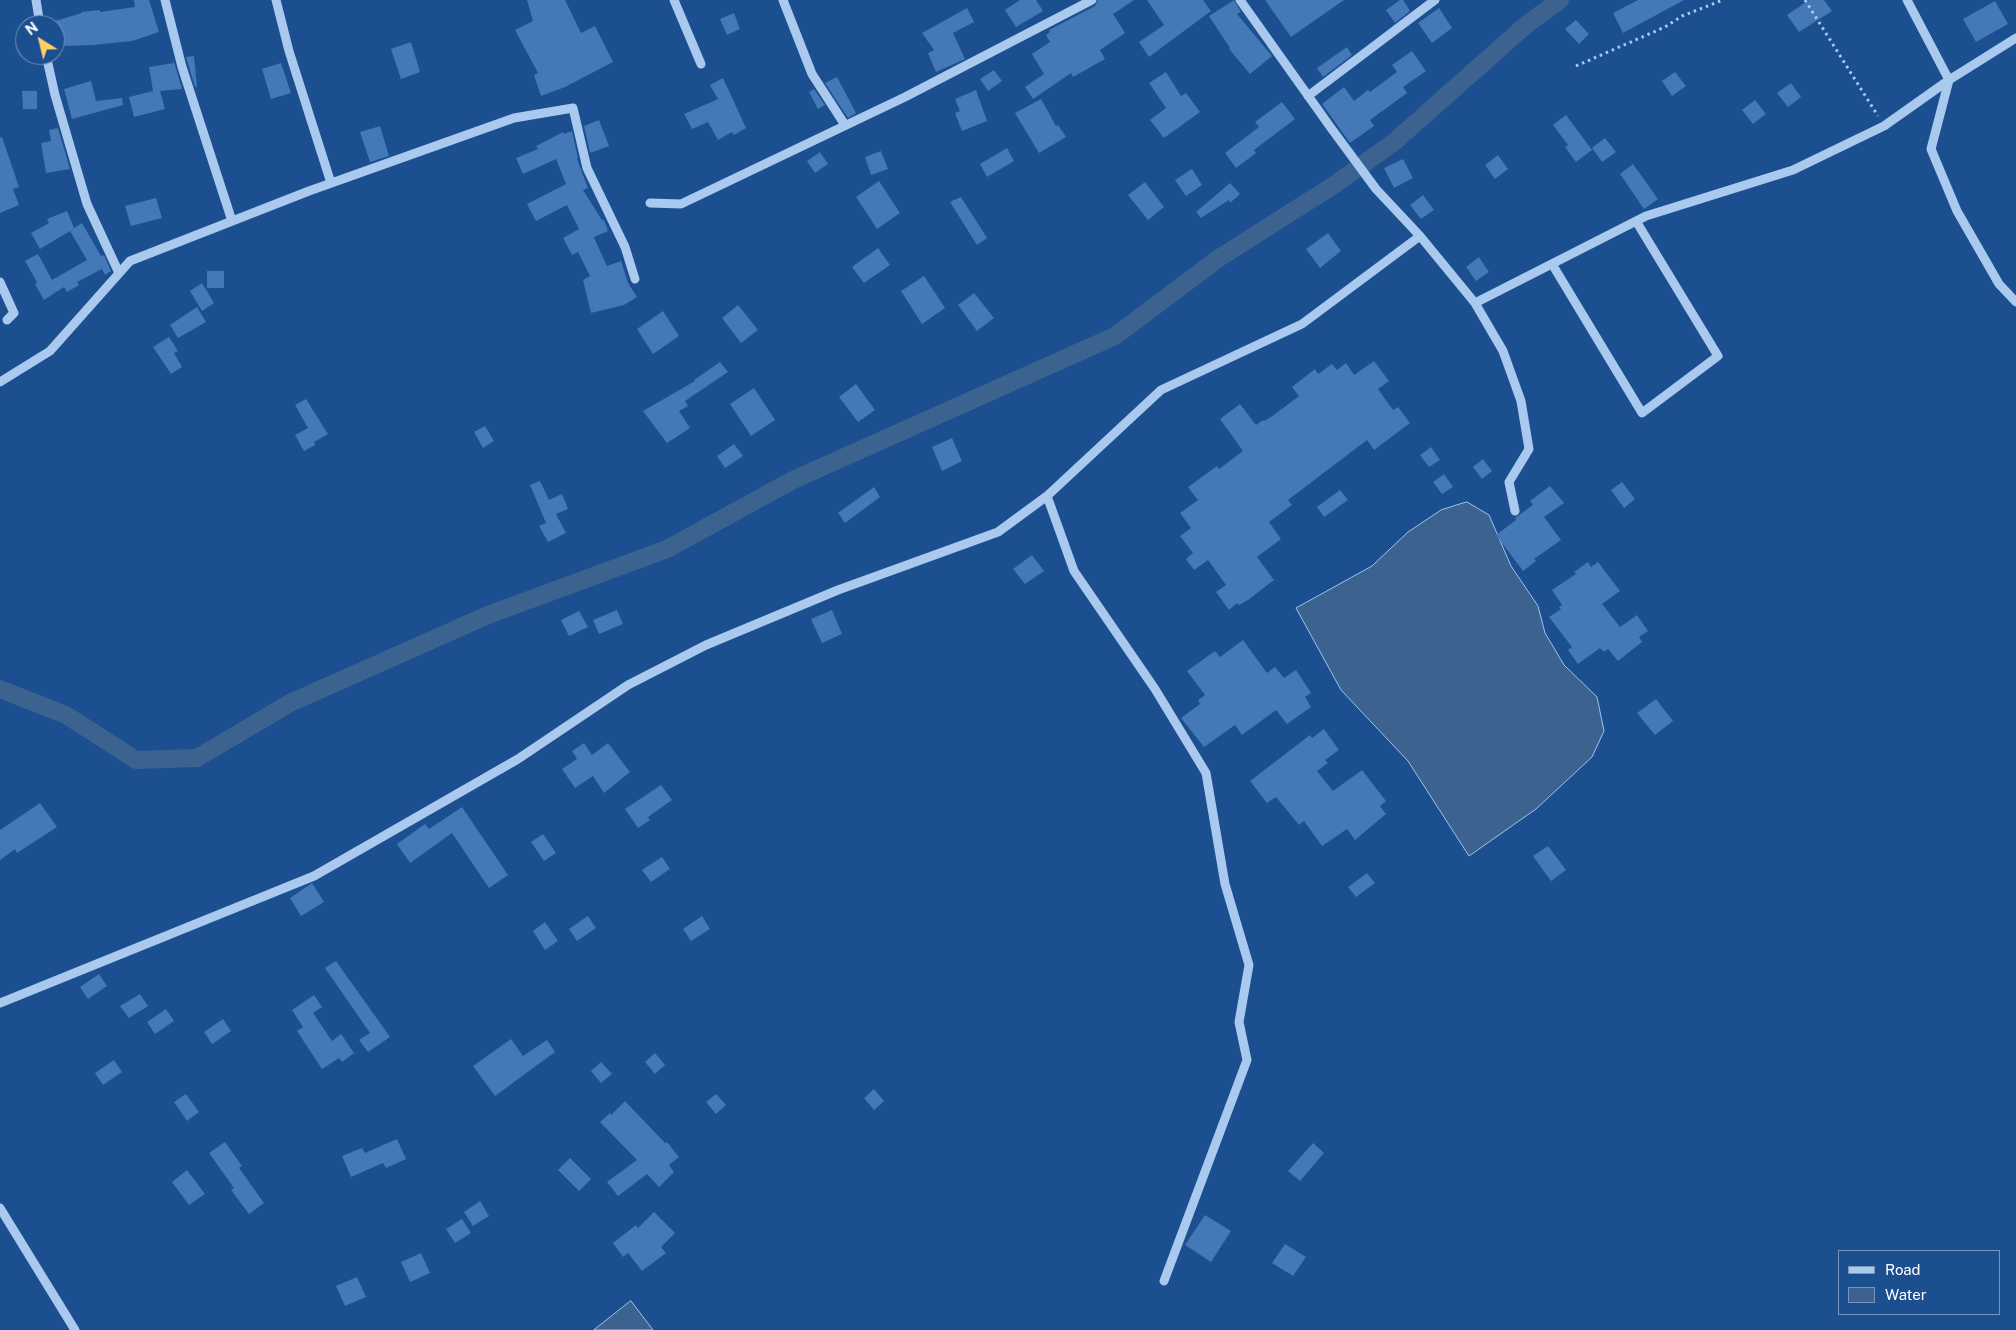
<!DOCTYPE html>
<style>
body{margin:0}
#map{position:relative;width:2016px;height:1330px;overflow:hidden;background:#1b4f8f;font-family:"Public Sans",sans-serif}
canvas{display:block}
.legend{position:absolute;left:1838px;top:1250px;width:162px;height:65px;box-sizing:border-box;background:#1b4f8f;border:1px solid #7695bc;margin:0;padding:6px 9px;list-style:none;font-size:15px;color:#fff}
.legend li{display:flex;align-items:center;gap:10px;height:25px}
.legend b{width:25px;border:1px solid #7695bc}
.north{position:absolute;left:15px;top:15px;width:50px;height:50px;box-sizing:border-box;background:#1b4f8f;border:1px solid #7695bc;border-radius:50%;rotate:324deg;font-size:14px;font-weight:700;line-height:20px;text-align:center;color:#fff}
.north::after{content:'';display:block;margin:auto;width:18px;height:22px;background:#ffd166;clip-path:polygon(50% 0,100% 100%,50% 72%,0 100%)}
</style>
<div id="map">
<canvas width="2016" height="1330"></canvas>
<ul class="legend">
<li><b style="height:6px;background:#a9c9ee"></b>Road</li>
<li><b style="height:14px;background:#3c6290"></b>Water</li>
</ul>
<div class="north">N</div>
</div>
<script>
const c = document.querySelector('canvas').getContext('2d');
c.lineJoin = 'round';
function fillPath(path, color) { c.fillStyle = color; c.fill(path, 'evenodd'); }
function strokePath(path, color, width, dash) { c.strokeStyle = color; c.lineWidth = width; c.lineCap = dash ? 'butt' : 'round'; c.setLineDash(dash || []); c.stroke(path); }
const water = new Path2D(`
 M1467,502L1489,515L1511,566L1538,606L1545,633L1564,665L1597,697L1604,731L1592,757L1536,809L1469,856L1408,761L1341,690L1296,608L1372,566L1408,532L1441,510Z
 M631,1301L653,1330H594Z`);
const canal = new Path2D(`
 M0,689L66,715L136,760L197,758L290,703L488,615L667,549L793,480L1115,336L1219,258L1334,185L1394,142L1526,25L1560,0`);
const building = new Path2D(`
 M134,0H149L159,32L132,41L93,45L62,46L55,21L82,13L81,12L100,10V12L135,7Z
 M527,0H565L581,33L595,26L613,62L565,87L541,96L534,75L538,73L515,30L533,21Z
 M1020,0H1036L1043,11L1016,27L1005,10Z
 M1098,0H1134L1113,14L1125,33L1100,50L1105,59L1073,77L1071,73L1033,99L1025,87L1044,74L1032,54L1050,42L1046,35L1050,32L1049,30L1095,6Z
 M1147,0H1203L1211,11L1149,57L1139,42L1164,25Z
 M1234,0L1241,12L1237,14L1272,56L1250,74L1229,49L1230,48L1209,16Z
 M1265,0H1344L1291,37Z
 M1400,0H1403L1410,11L1395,23L1386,10Z
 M1638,0H1684L1623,33L1613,13Z
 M1809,0H1824L1832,11L1799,32L1787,15Z
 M1995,1L2008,24L1976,42L1963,19Z
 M967,8L974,22L953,33L965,59L936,72L928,53L934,50L922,33Z
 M1439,8L1452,28L1432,43L1418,23Z
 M734,13L740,29L727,35L720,19Z
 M1576,20L1589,34L1579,44L1565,29Z
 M411,42L420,72L401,79L391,49Z
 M1347,47L1352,55L1323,77L1317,68Z
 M1412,51L1426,71L1403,87L1407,93L1370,120L1374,126L1350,143L1322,104L1344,87L1354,101L1368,90L1370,92L1397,72L1392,65Z
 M194,56L197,87H195L186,57Z
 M173,58L182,89L160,91L165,109L134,117L129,97L153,91L149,67L174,63Z
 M281,63L291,93L271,99L262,69Z
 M994,70L1002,81L988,91L980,79Z
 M1166,72L1181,96L1186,93L1200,112L1164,138L1150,120L1166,108L1149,83Z
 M1675,72L1686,86L1672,96L1662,81Z
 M837,77L856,113L848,118L825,83Z
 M723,78L746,128L734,135L732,132L718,140L708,122L692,129L684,114L718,99L710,85Z
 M91,81L96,101L122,98L123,105L72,119L64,89Z
 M1791,83L1801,97L1788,107L1777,93Z
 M814,89L825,105L818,109L809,92Z
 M976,90L987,121L962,131L955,113L960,111L955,99Z
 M22,91H37V109H23Z
 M1041,99L1056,126L1058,125L1066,137L1039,153L1015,113Z
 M1755,100L1766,114L1753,124L1742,110Z
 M1282,102L1295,119L1254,150L1256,153L1236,168L1225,153L1259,127L1255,122Z
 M1566,115L1592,150L1576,162L1565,147L1568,145L1553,125Z
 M599,120L609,146L590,153L584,126Z
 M380,126L389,156L370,162L360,132Z
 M58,128L70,169L46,173L41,143L51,141L49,130Z
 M572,131L578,158L577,159L588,188L583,190L602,220H604L608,231L594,237L596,242L607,266L621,261L628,283L637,297L624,305L591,313L583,280L590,276L578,252L572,255L563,238L579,229L567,205L536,221L527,204L566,184L556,159L523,174L516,158L538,149L536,146L563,132L564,134Z
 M2,137L19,187L13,189L19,205L0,213V138Z
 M1605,138L1616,152L1602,162L1592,148Z
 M1007,148L1014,161L987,177L980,164Z
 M881,151L888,169L871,175L865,157Z
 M820,152L828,164L815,173L807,161Z
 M1498,155L1508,169L1495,179L1485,165Z
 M1403,159L1413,178L1394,188L1384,168Z
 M1633,164L1658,199L1644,209L1620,174Z
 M1192,169L1202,185L1186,196L1175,180Z
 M879,181L900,213L877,229L856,197Z
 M1145,182L1164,207L1148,220L1128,195Z
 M1230,183L1240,194L1230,203L1229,200L1201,218L1196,212Z
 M1423,195L1434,210L1421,219L1410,205Z
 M961,197L987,238L977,245L950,202Z
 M156,198L162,218L131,226L125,206Z
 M67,211L74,228L82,223L101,256L104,255L111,271L105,275L102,269L77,282L79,285L67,292L64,287L44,300L35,284L37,282L25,261L38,254L52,280L87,260L70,231L40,249L31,233L49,223L47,219Z
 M1328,233L1341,251L1320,268L1306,249Z
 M878,248L890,265L864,283L852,267Z
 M1479,257L1489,272L1476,281L1466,267Z
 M207,271H224V288H207Z
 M924,276L945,308L922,324L901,291Z
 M202,283L214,303L202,311L190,291Z
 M974,293L994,318L977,331L958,305Z
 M738,305L758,330L741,343L722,318Z
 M197,307L206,322L178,338L170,325Z
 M663,311L679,336L653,354L637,329Z
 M169,337L178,351L174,353L182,367L171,374L153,347Z
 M1374,361L1389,381L1378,389L1393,410L1398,407L1410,423L1374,450L1367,440L1288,500L1292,505L1269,522L1281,539L1257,557L1274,580L1248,600L1239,605L1237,603L1229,610L1216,592L1226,585L1208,560L1194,570L1186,559L1193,553L1180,536L1191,528L1180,513L1198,500L1188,487L1217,466L1219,469L1243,451L1220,419L1240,404L1256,425L1263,420L1264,421L1271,417L1299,396L1292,387L1315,369L1318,374L1332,364L1337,370L1346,363L1354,375Z
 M720,362L728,372L685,401L688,406L679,411L690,428L667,443L643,411L695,381L694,380Z
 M856,384L875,410L858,422L839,397Z
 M754,388L775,420L751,436L730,404Z
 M306,399L328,434L314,442L315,445L304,451L295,435L308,428L295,405Z
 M485,426L494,441L483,448L474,432Z
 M952,438L962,461L942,471L932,447Z
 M734,444L743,456L725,468L717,456Z
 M1431,447L1440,460L1429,467L1420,455Z
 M1483,459L1492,471L1482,479L1473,467Z
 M1444,474L1453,487L1442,494L1433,482Z
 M540,481L549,500L562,494L568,509L556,514L566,533L548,542L539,526L546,523L530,485Z
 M1622,482L1635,499L1624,508L1611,490Z
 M1550,486L1564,503L1544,517L1561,540L1534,559L1536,561L1523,571L1496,535L1516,520L1515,518L1533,505L1530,501Z
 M874,487L880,497L845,523L838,513Z
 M1340,490L1348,500L1324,517L1317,507Z
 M1032,555L1044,571L1025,584L1013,569Z
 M1588,562L1591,567L1598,562L1620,591L1602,604L1620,627L1637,615L1648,631L1639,637L1642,642L1618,661L1608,649L1604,652L1600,648L1578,664L1568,650L1572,647L1549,617L1561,609L1559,607L1562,605L1552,590L1576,574L1574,572Z
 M617,610L623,624L599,634L593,620Z
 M832,610L842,634L822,643L811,619Z
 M579,611L588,627L569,636L561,620Z
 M1243,640L1267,673L1275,667L1284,678L1296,670L1311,693L1305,697L1311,707L1287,724L1276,710L1242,735L1235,725L1204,747L1181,718L1200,704L1198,700L1205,695L1187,671L1215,651L1220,657Z
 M1656,699L1673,721L1655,735L1637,713Z
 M1324,729L1339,750L1325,760L1328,763L1317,771L1333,791L1362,770L1386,801L1380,806L1386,814L1355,840L1347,829L1322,846L1304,821L1299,825L1276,797L1267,803L1250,781L1310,735L1312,738Z
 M584,743L592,755L608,743L630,772L604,793L593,776L575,788L562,769L577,759L572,751Z
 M661,785L672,800L648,817L650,820L638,828L625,809Z
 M40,803L57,827L17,853L15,849L0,860V830Z
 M462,807L508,875L489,888L452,833L410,863L397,844L425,824L429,829Z
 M543,834L556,853L544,861L531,842Z
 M1548,846L1566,870L1551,881L1533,856Z
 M662,857L670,869L651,882L642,870Z
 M1367,873L1375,883L1356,897L1348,887Z
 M312,883L324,902L301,916L290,898Z
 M588,916L596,928L577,941L569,929Z
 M702,916L710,929L691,941L683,929Z
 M545,922L558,941L545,950L533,931Z
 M336,961L390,1037L368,1052L359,1040L370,1033L325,968Z
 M99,974L107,986L88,999L80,987Z
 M140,994L148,1006L129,1018L120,1006Z
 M314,995L322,1007L313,1013L332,1041L341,1034L354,1053L342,1062L339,1058L322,1069L297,1031L303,1027L292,1010Z
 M166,1009L174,1021L155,1034L147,1022Z
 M223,1019L231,1031L212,1044L204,1032Z
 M511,1039L523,1056L547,1040L555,1052L495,1096L473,1066Z
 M655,1053L665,1065L655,1074L645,1062Z
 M114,1060L122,1072L103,1085L95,1073Z
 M601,1062L612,1074L601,1083L591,1071Z
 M874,1089L884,1101L874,1110L864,1098Z
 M186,1094L199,1112L187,1121L174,1102Z
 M716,1094L726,1105L716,1114L706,1102Z
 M625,1101L665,1143L667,1142L679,1157L669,1165L674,1172L659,1187L647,1174L618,1196L607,1182L637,1160L600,1122L610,1113L611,1115Z
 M397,1139L406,1159L386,1168L383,1163L351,1177L342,1156L362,1148L365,1153Z
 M225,1142L242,1166L239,1168L264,1203L249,1214L231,1190L234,1188L209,1153Z
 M1313,1143L1324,1153L1300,1181L1288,1171Z
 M570,1158L591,1179L579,1191L558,1170Z
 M187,1170L205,1194L189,1205L172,1182Z
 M480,1201L489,1216L473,1226L464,1212Z
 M654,1212L675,1233L661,1247L666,1253L642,1271L628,1253L623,1257L613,1243L636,1225L638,1228Z
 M1205,1215L1231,1231L1211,1262L1185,1245Z
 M462,1219L471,1233L455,1243L446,1229Z
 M1285,1244L1306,1257L1293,1276L1272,1263Z
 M421,1253L430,1273L410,1282L401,1262Z
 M357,1277L366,1297L345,1306L336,1286Z`);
const path = new Path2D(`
 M1805,0L1878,116
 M1576,66L1665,27L1682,16L1723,0`);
const minor = new Path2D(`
 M36,0L40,25
 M165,0L182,67L232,221
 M276,0L289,51L331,183
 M674,0L701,64
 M783,0L812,74L845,125
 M1240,0L1331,128L1376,189L1420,236L1475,303L1646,216L1793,170L1884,126L1949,80L2016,38
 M1907,0L1949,80L1931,149L1957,211L1999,284L2016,302
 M46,55L55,95L87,204L119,273
 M1308,96L1435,0
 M650,203L681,204L905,97L1092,0
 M1552,264L1642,413L1718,356L1636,221
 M0,282L14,313L7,320
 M1475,303L1503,351L1521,401L1529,449L1509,482L1515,511
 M0,382L50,351L130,261L309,191L514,118L573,108L587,168L625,247L635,279
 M1047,496L1074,571L1155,689L1206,773L1225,884L1249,965L1239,1022L1247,1060L1164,1281
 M0,1003L314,876L518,759L628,685L706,645L838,590L998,532L1047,496L1161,390L1302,324L1420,236
 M0,1208L75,1330`);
fillPath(water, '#3c6290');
strokePath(water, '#9cc4f0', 1);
strokePath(canal, '#3c6290', 18);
fillPath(building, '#4478b7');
strokePath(path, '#a9c9ee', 3, [2.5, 4]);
strokePath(minor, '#a9c9ee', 9);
</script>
